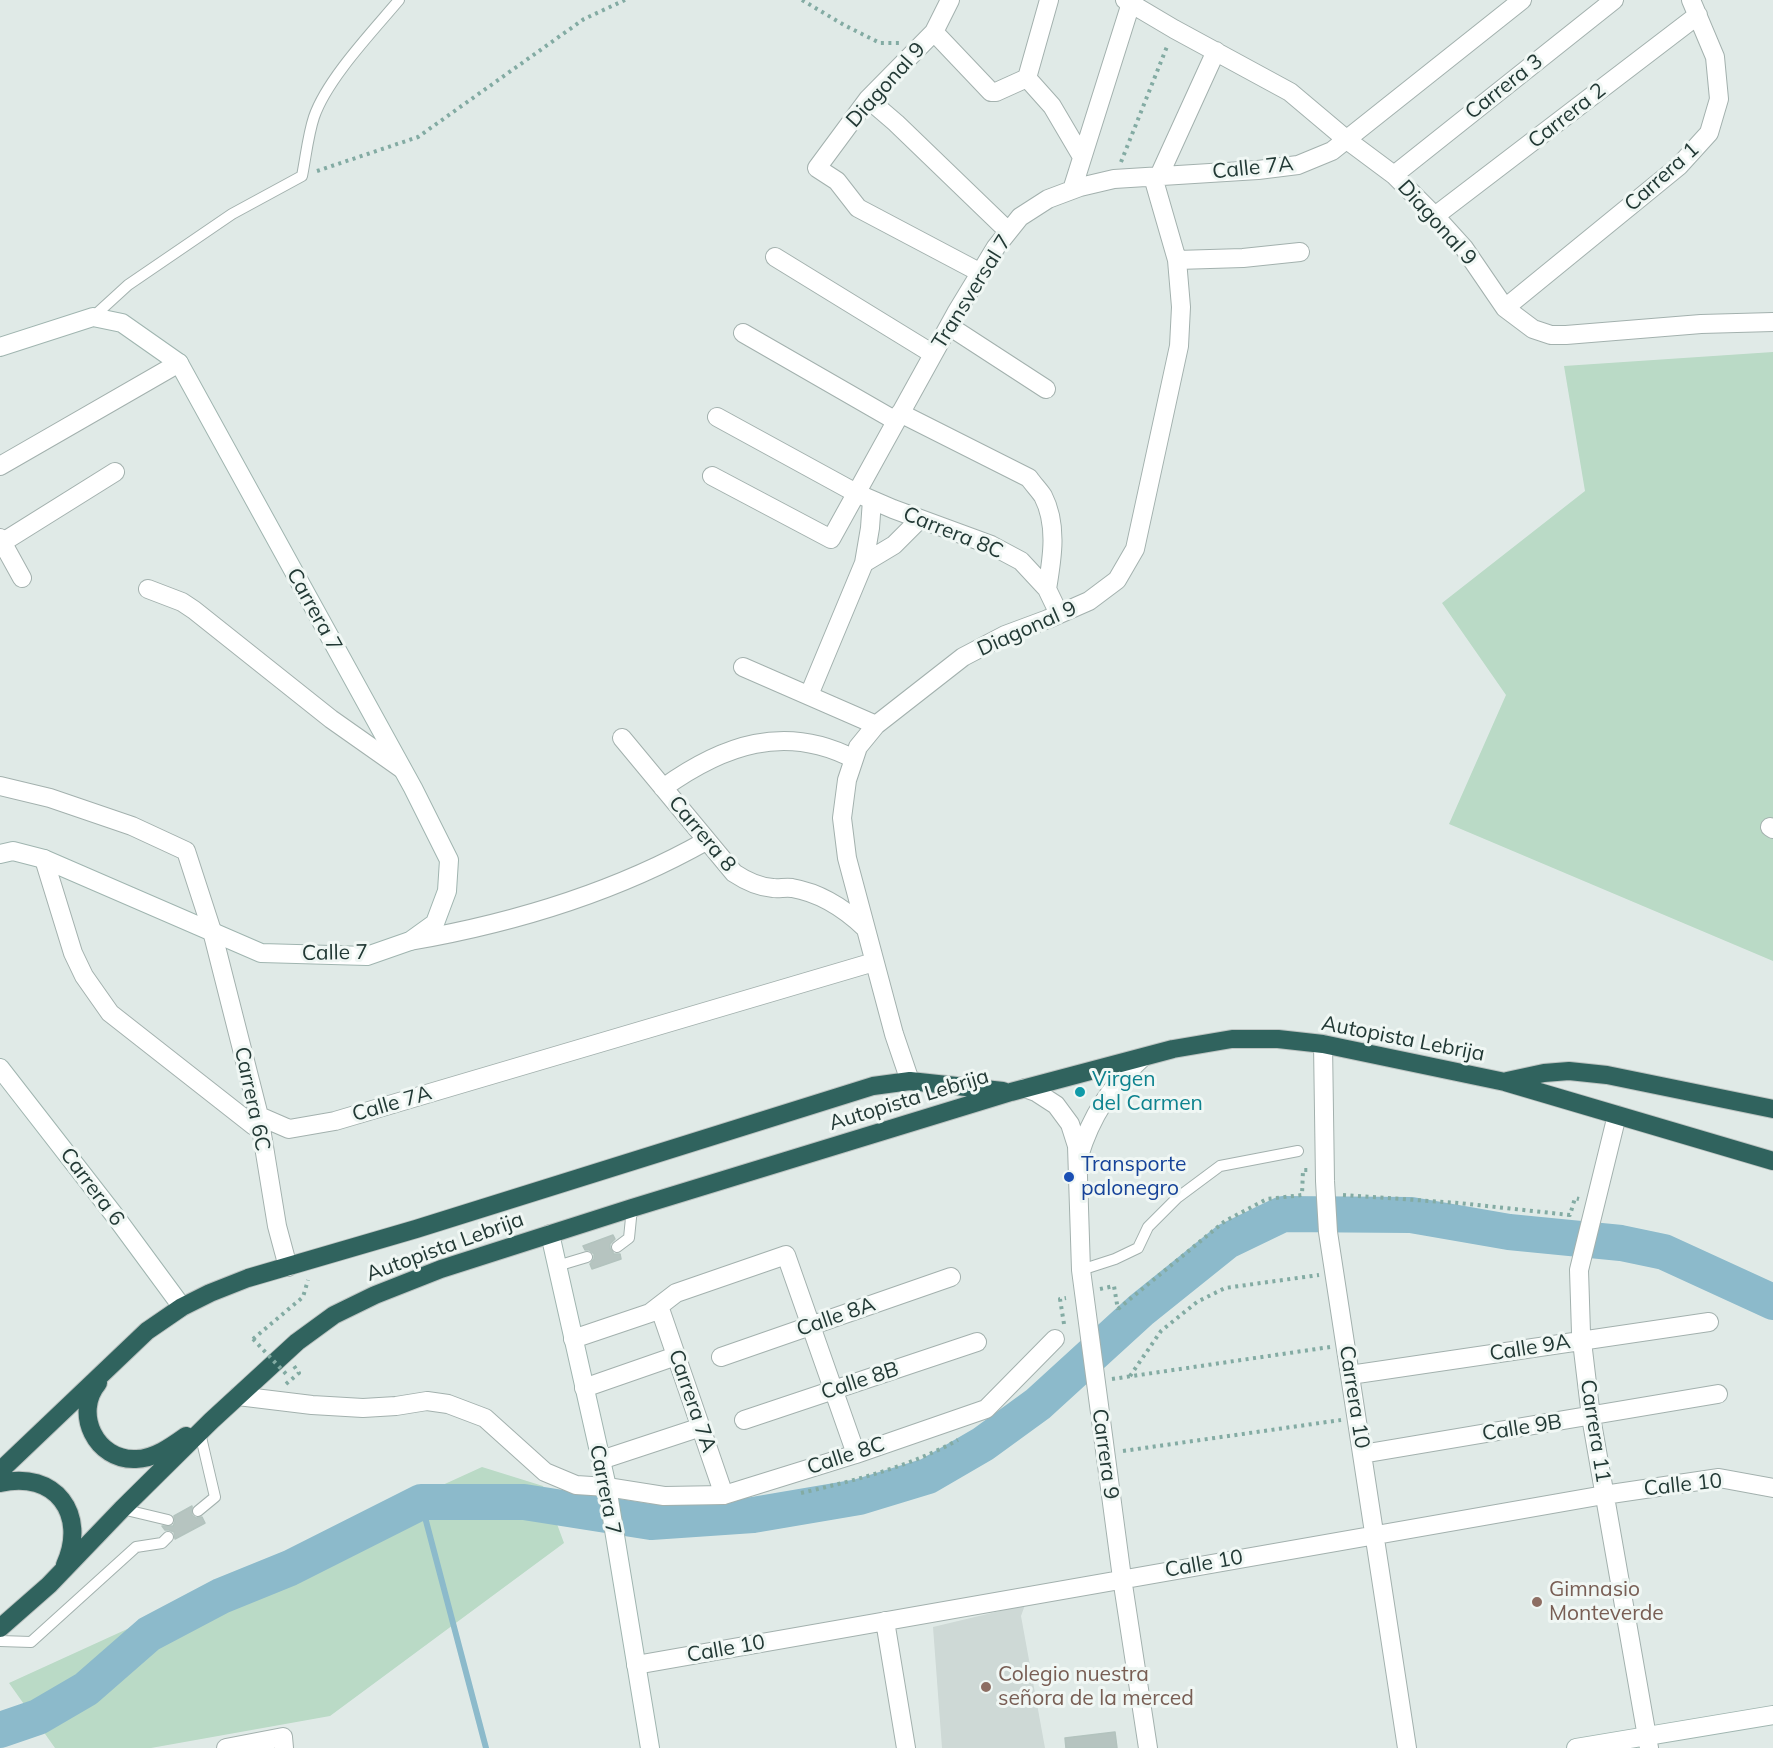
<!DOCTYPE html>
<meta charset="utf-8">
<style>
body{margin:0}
canvas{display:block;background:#e0eae7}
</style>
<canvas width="1773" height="1748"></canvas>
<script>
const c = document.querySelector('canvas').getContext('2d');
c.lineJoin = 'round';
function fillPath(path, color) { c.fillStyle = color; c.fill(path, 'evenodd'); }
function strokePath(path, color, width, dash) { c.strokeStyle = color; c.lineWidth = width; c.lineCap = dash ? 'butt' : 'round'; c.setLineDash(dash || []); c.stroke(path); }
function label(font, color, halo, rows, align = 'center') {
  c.font = font + ' Mulish,sans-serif'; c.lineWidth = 6; c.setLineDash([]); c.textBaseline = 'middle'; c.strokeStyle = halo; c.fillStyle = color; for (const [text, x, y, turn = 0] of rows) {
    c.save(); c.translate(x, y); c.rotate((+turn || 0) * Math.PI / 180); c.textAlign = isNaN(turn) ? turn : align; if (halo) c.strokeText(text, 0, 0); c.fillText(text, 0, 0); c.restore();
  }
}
const built = new Path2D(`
 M1025,1605L1021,1616L1045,1748H942L933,1627Z`);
const green = new Path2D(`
 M1773,352V961L1449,824L1506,695L1442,603L1585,491L1564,366Z
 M482,1467L543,1486L564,1543L330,1716L151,1748H55L9,1683Z`);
const stream = new Path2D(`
 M421,1502L486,1748`);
const river = new Path2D(`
 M0,1730L38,1717L86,1689L149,1634L221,1596L290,1568L421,1502H524L651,1522L753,1515L859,1497L928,1476L983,1444L1038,1404L1141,1310L1227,1241L1283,1214L1411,1215L1509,1232L1621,1243L1664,1252L1773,1302`);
const building = new Path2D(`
 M613,1235L615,1239L610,1244V1248L614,1254H620L621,1259L592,1269L590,1264L594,1259V1254L589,1250H585L583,1246Z
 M192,1506V1515L196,1518L202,1517L205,1523L175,1539L174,1532L169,1530H165L162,1526H173L175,1521L174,1516Z
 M1115,1732L1117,1748H1066L1065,1738Z`);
const path = new Path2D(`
 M802,0L844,25L880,43H899
 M1121,162L1168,44
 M317,171L418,137L584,19L625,0
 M1343,1195L1459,1203L1570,1215L1575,1198L1579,1199
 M1100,1289L1114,1286L1118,1310
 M1118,1309L1225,1221L1267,1199L1302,1195L1303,1170H1308
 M1064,1324L1060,1299L1066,1298
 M253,1339L303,1297L308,1280
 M1130,1376L1161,1331L1197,1302L1225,1288L1319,1275
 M1112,1379L1330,1347
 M286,1384L299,1373L294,1366
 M1123,1451L1341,1420
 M801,1493C857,1480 908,1467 958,1440`);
const lane = new Path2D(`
 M93,317L128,285L232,214L302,176C306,156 308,135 314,117C327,79 373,31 399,0
 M617,1247L629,1238L632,1208
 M557,1266L587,1257
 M1081,1270L1115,1259L1138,1248L1148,1227L1177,1198L1220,1166L1298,1151
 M122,1509L168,1520
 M198,1511L215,1497L200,1433
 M0,1641L31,1642L136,1547L162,1543L168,1537`);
const street = new Path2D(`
 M950,0L934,32L868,99L817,168L837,181L858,208L981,273
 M1049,0L1027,78L1052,106L1082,157
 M1125,0L1174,29L1290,92L1347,140L1394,175L1435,216L1464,248L1505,308L1533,329L1551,335H1566L1701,324L1773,322
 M934,32L991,92H996L1027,78
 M868,99L896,123L1008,231
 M1394,175L1614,0
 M1159,176L1216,51
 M1072,190L1131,3
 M1435,216L1698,15
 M775,257L933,354
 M1177,260L1243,258L1300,252
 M1505,308L1679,166L1709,133L1719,99L1715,57L1691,0
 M949,326L1046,389
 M743,333L896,421
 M900,413L1029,478C1033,484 1039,490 1043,496C1058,525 1052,559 1047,589
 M717,417L856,493L893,509L991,545L1021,561L1047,589L1059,614
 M0,466L179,363
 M712,476L831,539L956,313L996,247L1020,217L1048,199L1080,187L1114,179L1258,170L1298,165L1332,151L1522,0
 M0,538L22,578
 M3,542L115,472
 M864,563L894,545L920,519
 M148,589L182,602L194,610L331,719L402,769
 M743,667L876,725
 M809,695L864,563L870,528L872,500
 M622,738L734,873C746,881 758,887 773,888C779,889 785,887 792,888C821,893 844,908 865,928
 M0,786L50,798L132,826L186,851L212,931L259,1116L277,1226L288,1267
 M663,788C723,745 785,723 854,759
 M1770,827L1773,829
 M44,859L73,953L84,976L110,1013L254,1126L259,1116L289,1129L335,1121L874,962
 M410,941C514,923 614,893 706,841
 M1323,1044L1325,1181L1328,1232L1407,1748
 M910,1081L894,1034L847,858L842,818L847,780L858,747L876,725L963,657L1005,635L1048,619L1089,601L1117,580L1135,549L1179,346L1181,307L1177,260L1153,177
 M1025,1088L1036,1092L1056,1105L1070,1124L1077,1146L1081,1270L1122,1578L1148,1748
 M1617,1115L1579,1270L1581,1333L1591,1417L1649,1748
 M1079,1156C1091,1116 1111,1086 1142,1058
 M659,1306L724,1495
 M573,1339L650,1313L676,1293L786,1255L856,1454
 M721,1357L951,1277
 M1350,1375L1709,1322
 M584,1388L676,1356
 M238,1396L312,1405L363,1408L396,1406L427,1401L448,1404L485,1418L545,1472L576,1485L607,1487L664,1496L724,1495L856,1454L986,1409L1055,1339
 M744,1420L977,1342
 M1362,1454L1718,1394
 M601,1460L701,1427
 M885,1621L906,1748
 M636,1665L1604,1495L1719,1478L1773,1488
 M226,1748L283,1737L284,1748`);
const secondary = new Path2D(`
 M0,347L93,317L122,323L179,363L413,788L449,860L447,891L435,923L410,941L367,956L261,953L44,859L13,851L0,854
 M0,1068L115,1216L182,1307
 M550,1234L607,1487L650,1748
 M1576,1748L1773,1715`);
const highway = new Path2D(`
 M1507,1081L1544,1073L1569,1071L1607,1075L1773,1109
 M98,1383C73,1413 96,1461 136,1459C154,1459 172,1446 186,1436
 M0,1471L147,1331L182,1307L210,1293L248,1278L416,1229L873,1086L910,1081L1003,1091
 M0,1483C55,1470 88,1514 65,1565
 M0,1628L49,1585L122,1509L211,1421L297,1342L334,1315L375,1295L441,1269L632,1208L1011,1092L1173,1049L1232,1039H1278L1323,1044L1505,1082L1773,1161`);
const pathBridge = new Path2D(`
 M253,1339L286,1374`);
const markers = [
 [1080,1092,6,"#0f9aa8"],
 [1069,1177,6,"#1a4fb4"],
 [1537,1602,6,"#8d6e63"],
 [986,1687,6,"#8d6e63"]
];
const streetNames = [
 ["Diagonal 9",886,85,-48],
 ["Carrera 3",1504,87,-38],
 ["Carrera 2",1567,116,-38],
 ["Calle 7A",1253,168,-6],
 ["Carrera 1",1662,177,-42],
 ["Diagonal 9",1437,223,48],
 ["Transversal 7",972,292,-58],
 ["Carrera 8C",953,533,22],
 ["Carrera 7",314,610,61],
 ["Diagonal 9",1027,629,-24],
 ["Carrera 8",702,834,50],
 ["Calle 7",335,953,-1],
 ["Autopista Lebrija",1403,1039,11],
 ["Carrera 6C",252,1099,78],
 ["Autopista Lebrija",909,1100,-17],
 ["Calle 7A",392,1104,-16],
 ["Carrera 6",92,1187,53],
 ["Autopista Lebrija",445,1247,-20],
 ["Calle 8A",836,1317,-19],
 ["Calle 9A",1530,1348,-9],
 ["Calle 8B",860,1381,-18],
 ["Carrera 10",1354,1397,81],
 ["Carrera 7A",692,1401,71],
 ["Calle 9B",1522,1428,-9],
 ["Carrera 11",1595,1431,81],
 ["Carrera 9",1105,1454,82],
 ["Calle 8C",846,1456,-18],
 ["Calle 10",1683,1485,-6],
 ["Carrera 7",605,1490,79],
 ["Calle 10",1204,1564,-10],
 ["Calle 10",726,1649,-10]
];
const cultureNames = [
 ["Virgen",1092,1080],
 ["del Carmen",1092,1104]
];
const transitNames = [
 ["Transporte",1081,1165],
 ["palonegro",1081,1189]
];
const educationNames = [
 ["Gimnasio",1549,1590],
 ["Monteverde",1549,1614],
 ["Colegio nuestra",998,1675],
 ["señora de la merced",998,1699]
];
fillPath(built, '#ced9d6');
fillPath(green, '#badac6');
strokePath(stream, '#8cbacb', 6);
strokePath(river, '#8cbacb', 36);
fillPath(building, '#b6c4c0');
strokePath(building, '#b3c3be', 1.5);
strokePath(lane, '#a3b1ae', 12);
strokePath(street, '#a3b1ae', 20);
strokePath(secondary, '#a0b5b0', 20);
strokePath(highway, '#bdc4c2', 20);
strokePath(path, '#83aba3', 4, [3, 4.5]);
strokePath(lane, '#fff', 10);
strokePath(street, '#fff', 18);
strokePath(secondary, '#fff', 18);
strokePath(highway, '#30635e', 18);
strokePath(pathBridge, '#83aba3', 4, [3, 4.5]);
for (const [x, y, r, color] of markers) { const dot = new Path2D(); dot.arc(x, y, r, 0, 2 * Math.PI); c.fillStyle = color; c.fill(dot); strokePath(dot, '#f0f7f4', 2); }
label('21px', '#223935', '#f0f7f4', streetNames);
label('21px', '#0d838f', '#f0f7f4', cultureNames, 'left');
label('21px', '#164399', '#f0f7f4', transitNames, 'left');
label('21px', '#785e54', '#f0f7f4', educationNames, 'left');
</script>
